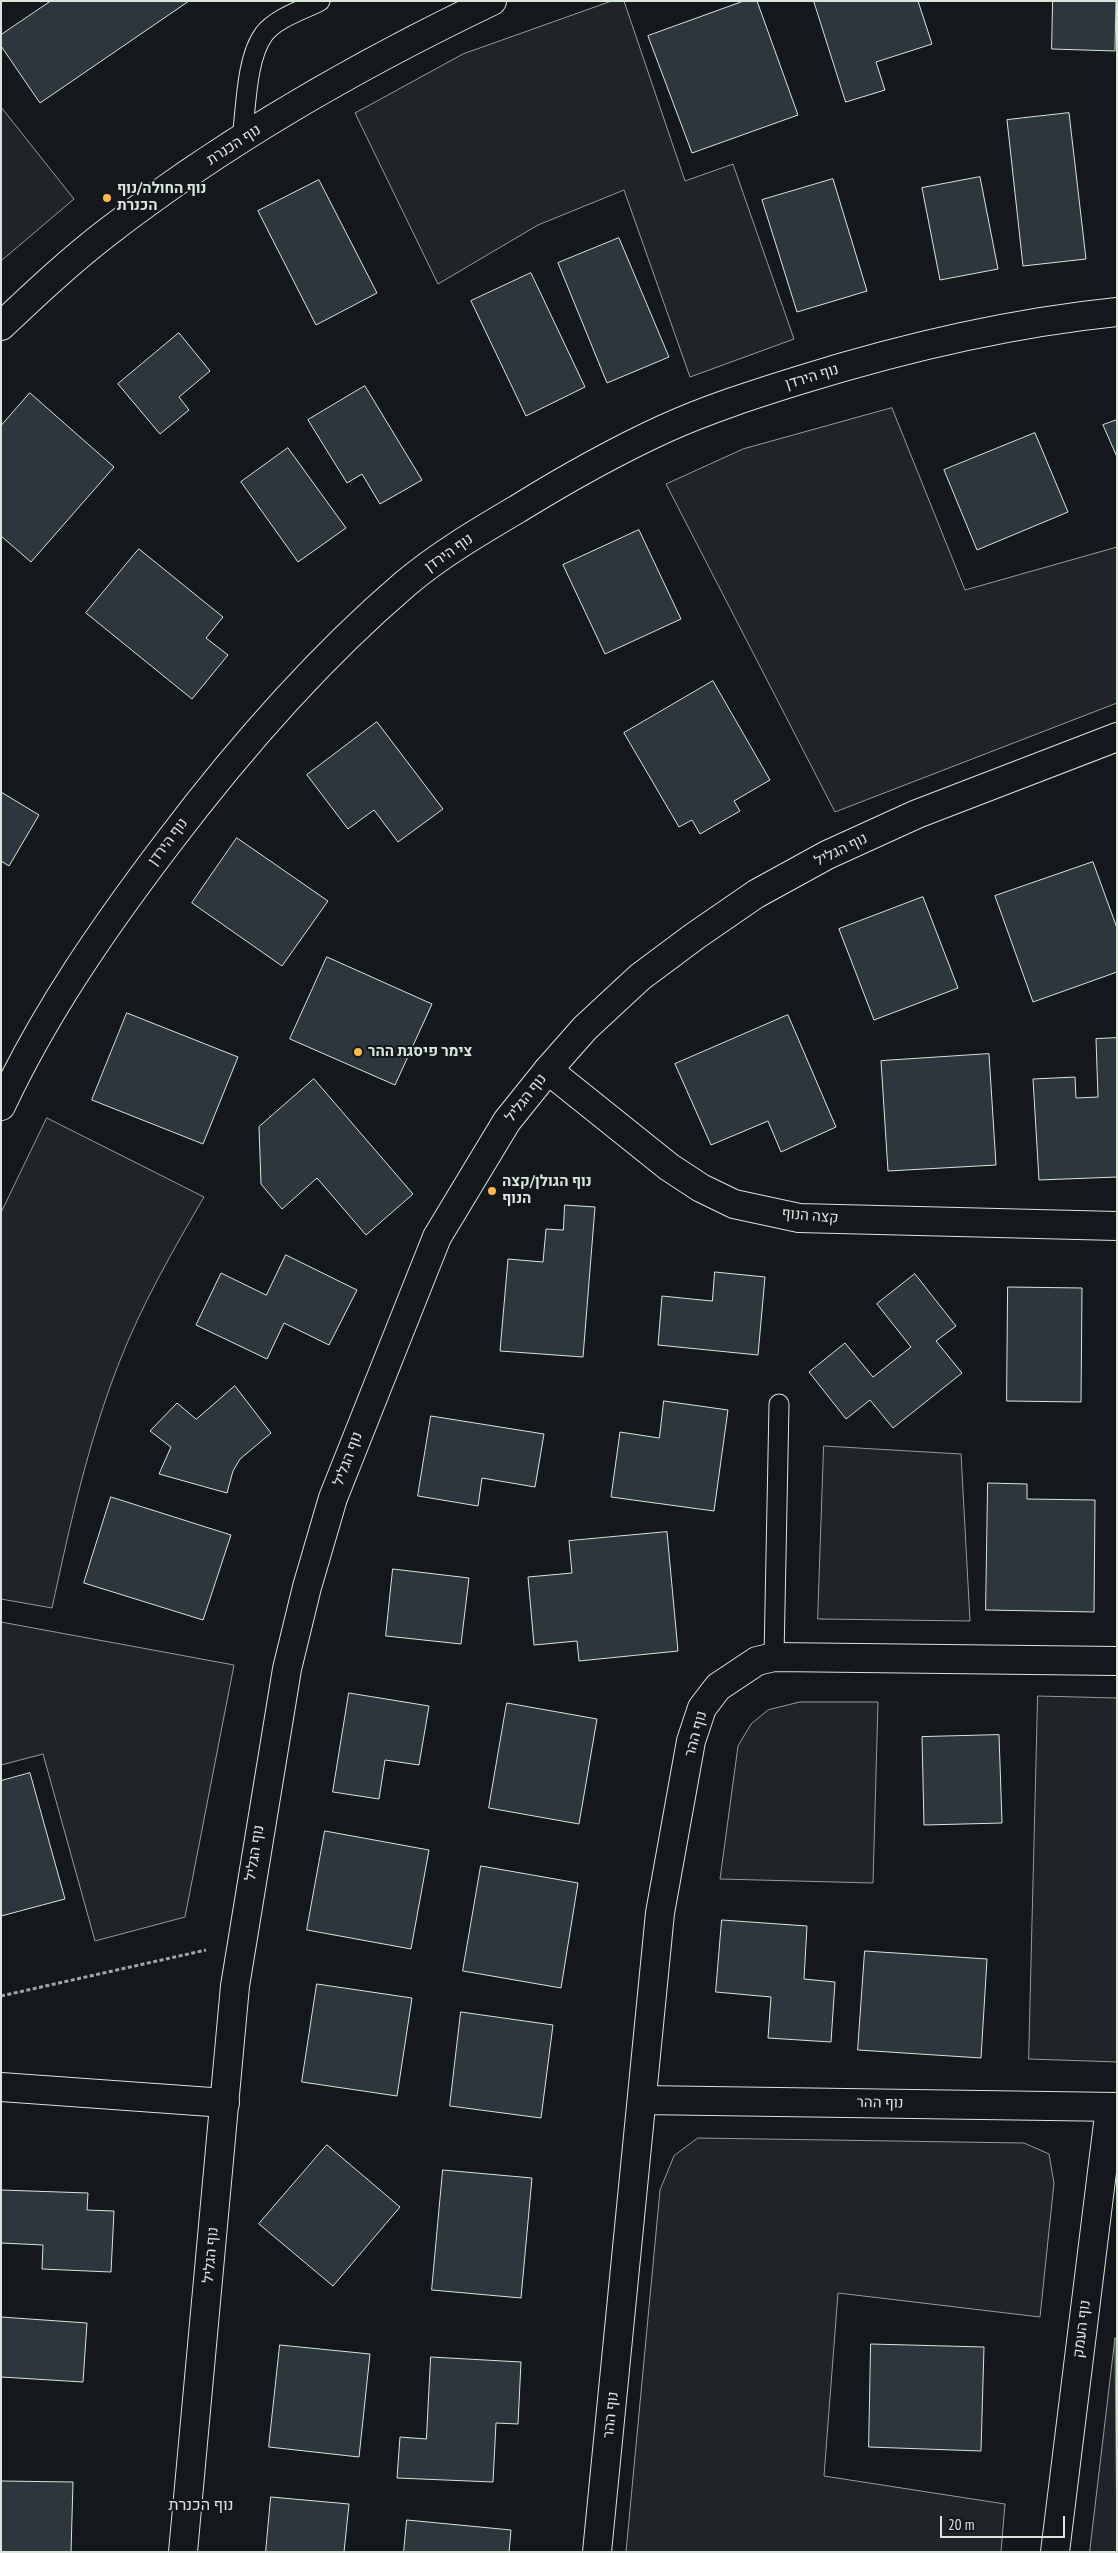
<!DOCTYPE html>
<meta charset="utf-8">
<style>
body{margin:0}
#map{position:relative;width:1118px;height:2553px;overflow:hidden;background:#14181c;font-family:"PT Sans Narrow",sans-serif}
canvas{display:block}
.frame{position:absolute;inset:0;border:2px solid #d8e6dc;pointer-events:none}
.scale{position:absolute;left:940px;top:2516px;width:125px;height:22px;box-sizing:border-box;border:2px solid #d8e6dc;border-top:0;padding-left:6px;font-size:15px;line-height:18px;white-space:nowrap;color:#d8e6dc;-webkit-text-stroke:4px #14181c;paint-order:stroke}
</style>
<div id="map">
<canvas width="1118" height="2553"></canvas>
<div class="frame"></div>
<div class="scale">20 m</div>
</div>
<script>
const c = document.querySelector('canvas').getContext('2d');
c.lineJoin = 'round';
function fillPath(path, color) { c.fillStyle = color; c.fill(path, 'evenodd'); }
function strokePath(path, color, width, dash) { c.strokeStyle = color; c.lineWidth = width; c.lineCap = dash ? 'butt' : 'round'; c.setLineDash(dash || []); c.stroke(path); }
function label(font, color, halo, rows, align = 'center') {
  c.font = font + ' "PT Sans Narrow",Heebo,sans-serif'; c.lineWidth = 4; c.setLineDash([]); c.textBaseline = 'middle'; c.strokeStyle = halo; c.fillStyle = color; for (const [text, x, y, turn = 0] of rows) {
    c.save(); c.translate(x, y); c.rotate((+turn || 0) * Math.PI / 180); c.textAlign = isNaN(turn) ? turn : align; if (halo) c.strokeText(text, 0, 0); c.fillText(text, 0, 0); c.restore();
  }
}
const green = new Path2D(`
 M612,1H624L685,181L733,164L794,339L690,377L624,190L538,225L438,284L355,113L463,54Z
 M1,107L74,199L1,261Z
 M892,408L965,590L1117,547V703L835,812L666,484L743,449Z
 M47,1118L204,1197C173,1250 141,1306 119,1363C88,1442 70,1525 52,1608L1,1599V1213Z
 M824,1446L961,1454L970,1621L818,1619Z
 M1,1622L234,1665L185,1917L95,1941L43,1754L1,1765Z
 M1038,1696L1117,1698V2062L1029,2059Z
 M800,1702H878L873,1883L720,1879L738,1746L751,1724L768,1710Z
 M698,2138L1024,2143L1049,2154L1054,2183L1040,2317L838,2293L824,2476L1005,2504L1001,2552H626L660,2190L674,2156Z
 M1115,2338L1117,2552H1090Z`);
const building = new Path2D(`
 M51,1H189L40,103L1,46V35Z
 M744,1H757L798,115L692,153L648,36Z
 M814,1H918L932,44L876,62L885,90L846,102Z
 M1053,1H1116L1115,51L1052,49Z
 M1069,113L1086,259L1023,266L1007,120Z
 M980,177L998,269L940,280L922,188Z
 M833,179L867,291L797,312L762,200Z
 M319,180L377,293L316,325L258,211Z
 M619,238L669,357L607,383L558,263Z
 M531,273L585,387L526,416L471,301Z
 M179,333L210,371L179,397L189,410L160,434L118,384Z
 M365,386L422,480L380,504L362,474L347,483L308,420Z
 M30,393L114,467L31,562L1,536V426Z
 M1117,420V457L1103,425Z
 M1035,433L1068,512L977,550L944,470Z
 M288,448L346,528L298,562L241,482Z
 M639,530L681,619L605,654L563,565Z
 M139,549L223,617L206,638L228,655L192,699L86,613Z
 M713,681L770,780L734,801L740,811L700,834L692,820L679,827L624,733Z
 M377,722L443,809L398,842L374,810L348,829L307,775Z
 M1,792L39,815L9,866L1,861Z
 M237,838L328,901L282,966L192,903Z
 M1093,862L1117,928V972L1033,1002L995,896Z
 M923,897L958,988L874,1020L839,929Z
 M327,957L432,1004L395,1085L290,1039Z
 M127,1013L238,1057L203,1144L92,1100Z
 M788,1015L836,1127L781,1152L768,1121L711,1145L675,1064Z
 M1117,1038V1177L1039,1180L1033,1079L1075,1077L1076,1098L1098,1097L1096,1039Z
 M989,1054L996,1165L888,1171L881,1061Z
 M314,1079L413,1194L366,1235L317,1178L282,1209L261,1184L259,1127Z
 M565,1205L595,1207L583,1357L500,1351L508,1259L543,1262L546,1229L563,1230Z
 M286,1255L357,1290L329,1345L284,1323L267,1359L196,1325L221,1273L266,1295Z
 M715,1272L765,1277L758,1355L658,1345L662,1296L712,1301Z
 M915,1274L956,1326L936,1341L962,1373L893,1428L870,1400L846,1419L809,1372L845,1343L873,1377L911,1347L877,1304Z
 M1008,1287L1082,1288L1081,1402L1007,1401Z
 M235,1386L271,1433L240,1459L233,1471L227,1493L159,1474L171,1447L150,1431L177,1403L196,1419Z
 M664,1401L728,1410L714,1511L611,1497L620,1432L659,1438Z
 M431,1416L544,1434L535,1487L482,1478L478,1506L418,1496Z
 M988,1483L1027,1484V1499L1095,1500L1094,1612L986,1610Z
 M111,1497L231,1535L203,1620L84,1583Z
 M667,1532L678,1651L579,1661L577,1641L534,1645L528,1577L572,1573L569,1541Z
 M393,1569L469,1578L461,1644L386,1636Z
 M349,1693L429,1706L419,1765L385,1760L379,1799L333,1792Z
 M507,1703L597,1719L579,1824L489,1808Z
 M999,1735L1002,1823L924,1825L922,1737Z
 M30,1773L65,1899L1,1916V1781Z
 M325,1831L429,1850L411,1949L307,1930Z
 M481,1866L578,1883L561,1988L463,1971Z
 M722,1920L807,1926L804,1979L835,1982L831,2042L768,2038L771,1997L716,1992Z
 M865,1951L987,1959L981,2058L858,2050Z
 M317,1984L412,1998L397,2096L302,2082Z
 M461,2012L553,2025L541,2118L450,2106Z
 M327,2145L400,2207L333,2286L259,2224Z
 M443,2170L532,2178L521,2298L432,2290Z
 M1,2190L88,2193L87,2210L114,2211L111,2272L42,2269L43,2245L1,2243Z
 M1,2317L87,2323L83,2382L1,2377Z
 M871,2344L984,2347L981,2451L869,2447Z
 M280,2345L370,2354L359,2457L269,2447Z
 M431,2357L521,2362L518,2424L496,2423L493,2482L397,2478L400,2437L426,2439Z
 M1,2481L73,2482L71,2552H1Z
 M271,2497L349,2504L344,2552H266Z
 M407,2520L511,2530L509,2552H404Z`);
const path = new Path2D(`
 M1,1996L206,1950`);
const lane = new Path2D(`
 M242,139C246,109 246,58 264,34C276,18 303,10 320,1
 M774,1657L779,1404`);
const street = new Path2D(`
 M548,1070L669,1167L701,1188L734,1204L799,1218L1117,1226
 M1,1106C45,1012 104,927 167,844C238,750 315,661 405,584C439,555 480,531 519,508C566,479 614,452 664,429C708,409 755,394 800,380C903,348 1009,323 1117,312
 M1,2087L225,2103
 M642,2100L1117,2107
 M597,2552L660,1913L691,1741L702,1708L718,1687L757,1661L774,1657L1117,1661
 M1055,2552L1110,2107`);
const secondary = new Path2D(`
 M1,326C36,293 71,260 109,231C227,140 358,65 492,1
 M183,2552L235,1986L287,1669L307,1587L333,1498L437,1237L507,1121L548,1070L585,1028L640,977L695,936L756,894L827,855L917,814L1117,737`);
const markers = [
 [107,198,5,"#ffb74d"],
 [358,1052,5,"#ffb74d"],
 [492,1191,5,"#ffb74d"]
];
const streetNames = [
 ["נוף הכנרת",234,145,-33],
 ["נוף הירדן",812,377,-17],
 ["נוף הירדן",449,553,-35],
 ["נוף הירדן",168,842,-53],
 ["נוף הגליל",841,850,-26],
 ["נוף הגליל",526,1098,-52],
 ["קצה הנוף",810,1216,5],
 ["נוף הגליל",348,1459,-69],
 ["נוף ההר",696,1734,-74],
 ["נוף הגליל",255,1853,-81],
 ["נוף ההר",880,2103,1],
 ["נוף הגליל",211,2255,-85],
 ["נוף העמק",1082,2329,-83],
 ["נוף ההר",611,2415,-84]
];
const poiNames = [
 ["נוף החולה/נוף",117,189],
 ["הכנרת",117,206],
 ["צימר פיסגת ההר",368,1052],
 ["נוף הגולן/קצה",502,1182],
 ["הנוף",502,1199]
];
const neighbourhoodNames = [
 ["נוף הכנרת",201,2505]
];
fillPath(green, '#202428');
strokePath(green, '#939e99', 1);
fillPath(building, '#2c363c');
strokePath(building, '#d8e6dc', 1);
strokePath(lane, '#d8e6dc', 21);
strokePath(street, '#d8e6dc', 30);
strokePath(secondary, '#d8e6dc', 30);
strokePath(path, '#9da8a2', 3, [4, 2.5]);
strokePath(lane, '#14181c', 19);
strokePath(street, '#14181c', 28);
strokePath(secondary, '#14181c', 28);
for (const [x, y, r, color] of markers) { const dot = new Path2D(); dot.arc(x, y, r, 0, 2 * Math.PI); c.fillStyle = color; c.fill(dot); strokePath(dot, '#14181c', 2); }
label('15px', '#d8e6dc', '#14181c', streetNames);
label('bold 15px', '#d8e6dc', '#14181c', poiNames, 'left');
label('16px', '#d8e6dc', '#14181c', neighbourhoodNames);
</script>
